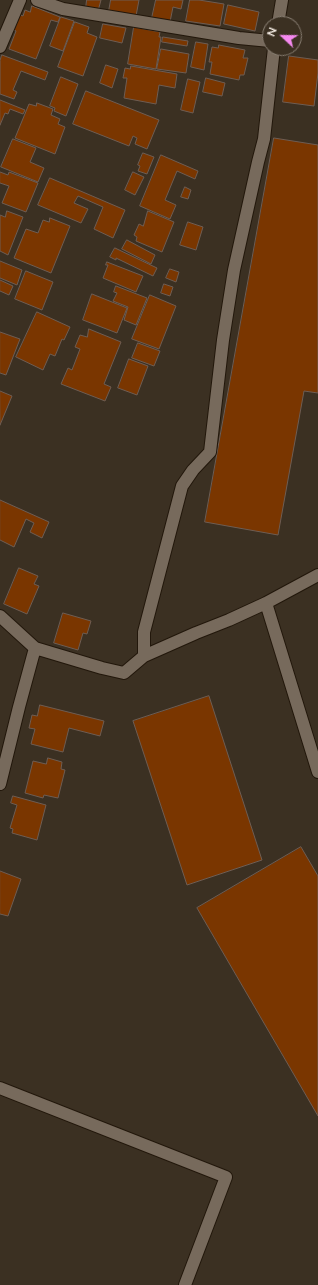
<!DOCTYPE html>
<style>
body{margin:0}
#map{position:relative;width:318px;height:1285px;overflow:hidden;background:#3b3022;font-family:Lato,sans-serif}
canvas{display:block}
.north{position:absolute;left:262px;top:16px;width:40px;height:40px;box-sizing:border-box;background:#3b3022;border:1px solid #887e72;border-radius:50%;rotate:292deg;font-size:11px;font-weight:700;line-height:16px;text-align:center;color:#fbf3eb}
.north::after{content:'';display:block;margin:auto;width:14px;height:18px;background:#f589ef;clip-path:polygon(50% 0,100% 100%,50% 72%,0 100%)}
</style>
<div id="map">
<canvas width="318" height="1285"></canvas>
<div class="north">N</div>
</div>
<script>
const c = document.querySelector('canvas').getContext('2d');
c.lineJoin = 'round';
function fillPath(path, color) { c.fillStyle = color; c.fill(path, 'evenodd'); }
function strokePath(path, color, width, dash) { c.strokeStyle = color; c.lineWidth = width; c.lineCap = dash ? 'butt' : 'round'; c.setLineDash(dash || []); c.stroke(path); }
const building = new Path2D(`
 M87,0H101L98,11L86,8Z
 M111,0H139L136,16L109,11Z
 M156,0H183L181,9L173,7L170,22L152,18Z
 M190,0H199L224,4L220,26L186,21Z
 M228,5L259,12L255,31L224,24Z
 M32,6L60,17L58,22L51,20L36,59L9,49L16,31L12,29L18,14L23,16L25,10L30,12Z
 M61,17L74,21L63,51L50,46Z
 M75,22L89,27L87,33L97,37L83,76L58,67Z
 M103,24L126,28L122,43L100,38Z
 M134,27L160,32L159,37H161L156,69L128,64Z
 M163,37L188,41L187,46L162,42Z
 M196,42L208,44L204,70L191,67Z
 M219,45L245,50L243,58H248L244,75H240L239,80L210,74L212,62H209L212,47L218,48Z
 M161,49L189,54L186,73L157,69Z
 M2,55L48,72L45,80L21,71L13,90L17,92L14,99L0,94V61Z
 M289,56L318,60V73L314,106L283,102Z
 M106,65L118,69L112,88L100,83Z
 M131,66L177,74L175,88L159,85L156,104L124,98L127,78H123L125,68L130,69Z
 M61,77L78,84L66,116L54,111L55,108L50,106Z
 M206,78L225,83L222,96L203,92Z
 M188,79L200,82L193,113L181,110Z
 M86,91L159,120L147,149L135,144L137,138L133,136L129,146L73,124Z
 M0,100L25,110L23,114L10,109L8,114L5,113L0,125Z
 M37,103L53,109L51,115L60,119L58,124L65,127L55,154L15,138L29,104L36,106Z
 M274,138L318,145V393L304,391L278,535L205,522Z
 M13,139L36,148L30,162L44,168L38,182L1,167Z
 M143,153L154,157L147,174L138,171L140,166L138,165Z
 M161,155L198,171L195,179L177,171L165,200L176,205L170,219L140,206Z
 M0,172L8,175L9,172L38,183L26,212L2,203L9,186L0,183Z
 M133,172L144,177L135,195L125,190Z
 M50,178L125,210L113,238L94,229L103,207L78,196L74,203L88,209L81,223L38,205Z
 M185,187L191,190L188,199L181,197Z
 M7,211L23,217L8,255L0,251V215L5,217Z
 M148,211L174,222L162,252L136,241L137,237L134,235L139,224L143,226Z
 M50,218L70,226L51,273L14,258L26,229L38,233L43,220L49,222Z
 M188,222L203,227L196,250L180,245Z
 M127,240L155,255L151,264L122,249Z
 M115,248L157,268L153,276L116,258V260L110,257Z
 M0,261L22,270L17,285L0,278Z
 M107,262L143,276L136,292L103,278L108,265H106Z
 M170,269L179,272L176,282L166,278Z
 M26,271L53,282L42,310L15,299Z
 M0,280L13,286L9,295L0,291Z
 M164,284L173,287L170,296L161,293Z
 M116,286L147,298L136,325L124,320L128,307L113,301L117,293L114,292Z
 M92,294L127,308L117,333L83,320Z
 M150,295L176,306L159,349L132,339Z
 M37,312L70,327L64,340L62,339L55,356L50,354L43,370L16,357Z
 M89,329L121,342L104,384L111,387L105,401L61,384L68,368L72,370L80,349L75,347L80,335L87,337Z
 M0,332L20,339L6,375L0,373Z
 M138,343L160,351L154,366L132,358Z
 M129,359L148,366L137,395L118,388Z
 M0,391L12,396L0,425Z
 M0,500L49,522L42,538L30,532L34,523L26,519L14,547L0,540Z
 M19,568L38,576L34,584L39,586L27,614L4,604Z
 M63,613L91,621L87,634L83,633L78,650L54,643Z
 M209,696L262,860L187,885L133,721Z
 M40,705L104,721L100,736L69,728L63,752L31,744L35,729L29,728L32,715L37,716Z
 M48,758L62,762L61,769L65,770L58,798L44,795L43,798L25,793L33,761L46,764Z
 M13,796L46,805L37,840L12,833L13,829L10,828L17,805L11,803Z
 M301,847L318,876V1116L197,908Z
 M0,871L21,879L8,916L0,914Z`);
const street = new Path2D(`
 M37,0L63,9L239,38L270,41
 M278,24L282,0
 M0,47L20,0
 M266,603L318,772
 M0,616L35,648L102,668L124,673L144,656L196,633L229,620L266,603L318,575
 M144,656V632L182,486L193,470L210,452L223,340L234,270L258,162L264,139L274,48
 M0,784L19,707L35,648
 M0,1088L226,1177L185,1285`);
fillPath(building, '#7a3600');
strokePath(building, '#6e5d53', 1);
strokePath(street, '#22170b', 14);
strokePath(street, '#776a5c', 12);
</script>
